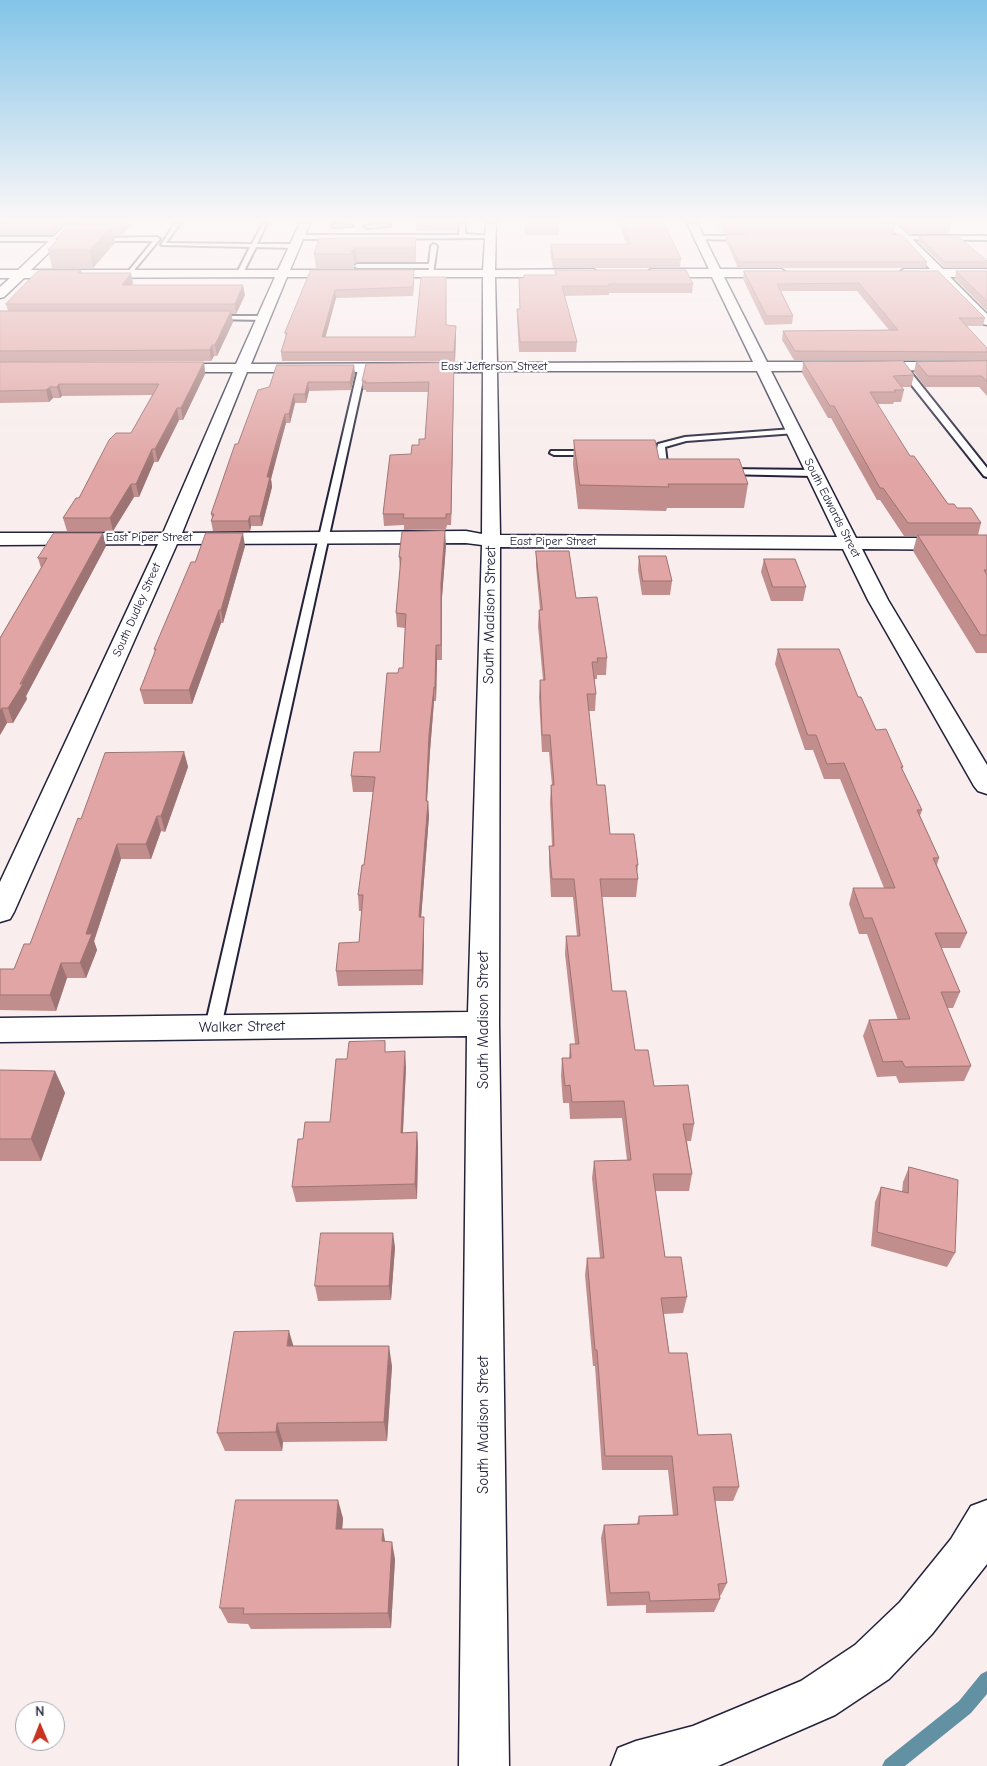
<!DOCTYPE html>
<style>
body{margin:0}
#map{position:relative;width:987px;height:1766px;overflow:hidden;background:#f9eded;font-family:"Comic Neue",sans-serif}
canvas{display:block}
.north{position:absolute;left:15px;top:1701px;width:50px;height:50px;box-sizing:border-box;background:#fff;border:1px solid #a7a7b1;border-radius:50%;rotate:359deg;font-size:14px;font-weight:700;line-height:20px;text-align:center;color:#22223b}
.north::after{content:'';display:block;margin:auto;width:18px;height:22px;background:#c8321e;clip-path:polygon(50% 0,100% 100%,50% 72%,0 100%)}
</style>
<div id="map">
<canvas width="987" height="1766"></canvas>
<div class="north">N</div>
</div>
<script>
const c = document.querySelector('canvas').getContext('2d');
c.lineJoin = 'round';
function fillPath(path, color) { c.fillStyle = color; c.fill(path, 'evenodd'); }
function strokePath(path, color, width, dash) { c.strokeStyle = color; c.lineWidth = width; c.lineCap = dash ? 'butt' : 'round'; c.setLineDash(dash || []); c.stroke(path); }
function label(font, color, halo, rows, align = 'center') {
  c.font = font + ' "Comic Neue",sans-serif'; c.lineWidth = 4.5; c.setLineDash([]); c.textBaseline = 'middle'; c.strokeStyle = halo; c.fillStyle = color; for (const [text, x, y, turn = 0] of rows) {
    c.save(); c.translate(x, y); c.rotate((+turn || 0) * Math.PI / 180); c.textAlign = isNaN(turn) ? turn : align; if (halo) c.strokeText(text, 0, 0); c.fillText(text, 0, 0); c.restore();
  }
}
const stream = new Path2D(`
 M987,1671V1694L971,1713L905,1766H882L885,1760L959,1701L981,1674Z`);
const lane = new Path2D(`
 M175,223H180L166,243L252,244L263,223H267L257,244H294L297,246L294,248L256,247L243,273L240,275L237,273L250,247L161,245Z
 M388,223L390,226L368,228L365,226Z
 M460,223H465V234L493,236L490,238L298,239L295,237L298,235H459Z
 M334,224L353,226L332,227Z
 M700,236H744L747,238L744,240L698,239Z
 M893,236H987V240L891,239Z
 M0,237H69L72,239L69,241H0Z
 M94,238L157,237L160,239L130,275L127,273L153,241H96Z
 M434,244L437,246L433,274L428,273L429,268H357L354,266L357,264H429L431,246Z
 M213,316H264L267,318L264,320L211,319V317Z
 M359,365L366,367L221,1027L219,1031L213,1033L207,1031L205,1027Z
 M899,365H905L987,468V477L984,476L899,369Z
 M793,429L797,431L796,433L686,441L665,447L667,464L677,466V470L663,469L659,466L656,453L658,444L685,437Z
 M551,451H592L596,453L592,455H554L550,453Z
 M725,469L814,470L818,473L814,476L722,474L721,472Z`);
const street = new Path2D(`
 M68,223H79L31,270H278L300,223H310L290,270H483L486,223H496L495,270L593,269L599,273L593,277H495L497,363L753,362L712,277H651L645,273L651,269H709L687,223H697L720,269H781L787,273L781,277H724L767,362H987V370L771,371L856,538H987V550L862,549L888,600L987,765V794L978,791L974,786L868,600L843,549L500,547L499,1024L509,1766H459L467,1036L0,1042V1018L468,1012L482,545L466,543L177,544L14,912L10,919L0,922V882L158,544L0,545V533H163L233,372H166L161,371L159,368L161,365L166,364H236L275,277L24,278L4,297L0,298V287L10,278H0V270H18ZM287,277H483V363L251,364ZM497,371H757L837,537L500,535ZM247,372H483L482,534L466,531L182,533Z
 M886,223H896L943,269H987V277H950L987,314V325L982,324L937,277L900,276L898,273L904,269H930Z
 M987,1500V1564L932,1634L889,1679L835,1715L718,1766H611L618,1748L636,1741L693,1726L801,1681L855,1645L900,1602L951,1539L971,1506Z`);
const wall = new Path2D(`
 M0,223H66L52,235H0Z
 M69,223H134H133L122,235H114L115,243L93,268H52L48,250L56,241V239L68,227L67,225Z
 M416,223H457V230L416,231Z
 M524,223H559V235H525Z
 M619,223H664L681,259L680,268H553L550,253L551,244H626Z
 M717,223H893L896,225L894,234H723Z
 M898,223H948L951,225L949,234H910Z
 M726,235L927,262L926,268H738L726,241Z
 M919,237L987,261V267H944L918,242Z
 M416,238V262H357L354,264V268H316L314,254Z
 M81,270L82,273L133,283L131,285L245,295L236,314H231L233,322L217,356H214L211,361L28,362H204L205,374L183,420H179L158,462H154L139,497H134L113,531H67L63,518L131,433L152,395L62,396L60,398H53L49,402L0,403V311H8L6,304Z
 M311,270H414V279L413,296L336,298L325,337H415L446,325L456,335L455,361H282L281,352L286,337L285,333Z
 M555,270L693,284L692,293H609V295L564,296L577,342L576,352H519L517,319V309H520L519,278H524V275H555Z
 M744,271H938L985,318L983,326H967L987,352V360H794L782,340L783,331L889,330L857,291H781L793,316L792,324L765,325L743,279Z
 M956,271H987V311L955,279Z
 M987,361V396L979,387H925L914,372L916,362Z
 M803,362L914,375L911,387H901L904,390L901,402H894L893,404H877L910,456L948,504L957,508L981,523L978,535H987V653H976L913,551L917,536H904L880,500H877L831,418H828L802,373Z
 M355,373L351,390L309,391L306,403H295L290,423H286L279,446L271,479L272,487L262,526H251L250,531H213L211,521L212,518L211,514L258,390Z
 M454,373L451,525H447L446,529L404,530V525L384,526L383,514L411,454L419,445L425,439L428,392H366V390H363L362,381Z
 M574,440L659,459L748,484L744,508H667L666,511L578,509L573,464Z
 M446,545L442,597V660H437L436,701H434L430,751L427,801H428L429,816L421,917L424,932L423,985L338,986L336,971L359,942L362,911H359L358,895L364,865L373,792H353L351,776L380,752L398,673L403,668L405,628L397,627L396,613L400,569L399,557Z
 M106,546L26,696L27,699L13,723H7L0,735V638L41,568L38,558Z
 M245,546L223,623H221L192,704H144L140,690L155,653L154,649L195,562Z
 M536,551L576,598L607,658L606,675H597V679H594L596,694L595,711H588L597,785L610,834L638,865L637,873L638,879L636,897H602L612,991L635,1050L654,1086L694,1124L691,1141H687L692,1174L689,1191H655L665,1257L687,1297L683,1313L664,1314L669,1353L698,1435L739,1487L733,1501H715L727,1583L721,1595L719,1596L720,1599L714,1612L646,1613V1605L607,1606L601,1538L604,1525L637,1524L639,1516L673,1515L668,1470H602L595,1366H593L585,1275L587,1258H600L592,1178L594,1161L627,1160L622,1118L570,1119L569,1103H563L561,1076L562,1058H569L570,1044H575L565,954L566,936H577L573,897H551L549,864V846H552L550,802L551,785H552L549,752H542L539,697L540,680H543L538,626L539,610H540L536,566Z
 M639,556L672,581L670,595H642L638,570Z
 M764,559L806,587L803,601H771L761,572Z
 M778,649L858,697L876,730L903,767L902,769L922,810L920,816L939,858L937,865L967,933L960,948H941L960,992L953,1008H947L971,1066L964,1081L899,1083L896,1076L877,1077L863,1036L869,1020H898L867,934H859L849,904L853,888H884L840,779H824L813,750H805L775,664Z
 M184,752L188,767L165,832L161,831L151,859H121L94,941L97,950L86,978H67L56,1011L0,1010V969H14L30,944L81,819Z
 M386,1052L406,1067L403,1133L417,1132L418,1148L417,1199L296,1202L292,1187L303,1139L330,1122L347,1059Z
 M0,1070L55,1071L65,1093L41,1161H0Z
 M909,1167L955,1253L947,1267L871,1246L875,1202L881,1187L902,1192L903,1182Z
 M395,1247L391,1300L318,1301L315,1286Z
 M293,1346L392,1366L387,1441L283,1442L282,1451H225L217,1433Z
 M343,1518L342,1529L385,1542L395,1559L391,1628L251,1629L248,1624L228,1623L220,1608Z`);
const shadedWall = new Path2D(`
 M53,223H66L52,235L50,225Z
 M122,223H133L122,235L120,225Z
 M112,225L115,243L93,268L90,250Z
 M416,238V262L415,248Z
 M356,248L357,262L354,264L353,254L351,251Z
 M414,270V279L413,296V287Z
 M131,273L133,283L124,294L122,285Z
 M243,285L245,295L236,314L235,304Z
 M335,290L336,298L323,347L322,337Z
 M231,311L233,322L217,356L215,345Z
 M456,326V335L455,361L454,352Z
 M212,345L214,356L211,361L210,350Z
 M204,362L205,374L183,420L181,408Z
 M454,363V373L451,525V514Z
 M354,365L355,373L351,390L350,382Z
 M308,382L309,391L306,403L305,394Z
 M59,384L62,396L60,398L57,387Z
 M50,387L53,398L49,402L46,390Z
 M294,394L295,403L290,423L289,414Z
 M177,408L179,420L158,462L155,449Z
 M285,414L286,423L271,479L272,487L262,526L260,516L267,477Z
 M152,449L154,462L139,497L136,484Z
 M131,484L134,497L113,531L110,518Z
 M250,516L251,526L250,531L248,521Z
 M445,531L446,545L442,597V660L441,583Z
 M103,533L106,546L26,696L27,699L13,723L8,708Z
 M243,533L245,546L223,623L221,610Z
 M219,610L221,623L192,704L189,690Z
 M436,645L437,660L436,701L435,687Z
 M434,687V701L430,751L426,816V801L429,735Z
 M2,708L7,723L0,735V711Z
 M184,752L188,767L165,832L161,816Z
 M428,801L429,816L420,932L419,917Z
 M157,816L161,831L151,859L146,844Z
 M117,844L121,859L94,941L97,950L86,978L80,963L86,934Z
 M424,917V932L423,985L422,970Z
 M61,963L67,978L56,1011L50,995Z
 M405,1051L406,1067L402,1148L401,1133Z
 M55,1071L65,1093L41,1161L31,1139Z
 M417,1132L418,1148L417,1199L415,1184Z
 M393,1233L395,1247L391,1300L389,1286Z
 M289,1331L295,1351L287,1346Z
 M389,1346L392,1366L387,1441L384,1422Z
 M277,1423L283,1442L282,1451L276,1432Z
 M338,1500L343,1518L341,1546L336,1529Z
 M383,1529L386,1546L382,1541Z
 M392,1542L395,1559L391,1628L388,1613Z`);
const building = new Path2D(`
 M0,223H53L50,225H0Z
 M69,223H122L120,225H67Z
 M623,223H664L681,259H553L551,244H630Z
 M722,223H893L896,225H724Z
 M909,223H948L951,225H912Z
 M69,225H112L90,250H48L58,239H56Z
 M726,235H902L927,262H739Z
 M919,237H959L987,261V262H945Z
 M416,238L415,248H356L351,251L353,254H314L319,239Z
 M39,270H81L78,273H131L122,285H243L235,304H6Z
 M311,270H414L413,287L335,290L322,337H415L421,277H446V325L456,326L454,352H281L287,333H285Z
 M555,270H686L693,284H609V286H562L577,342H520L517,309H520L519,278H524V275H556Z
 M744,271H938L985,318H959L987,348V352L795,351L783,331L898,330L859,283L777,284L793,316H767Z
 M956,271H987V301Z
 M0,311H231L215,345H212L210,350L0,351Z
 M903,361L914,375L893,376L904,390H894L896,392H870L910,456H914L948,504H954L957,508H971L981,523H908L883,488H880L834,406H830L803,362Z
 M987,361V382L982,376H928L916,362Z
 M0,362H204L181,408H177L155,449H152L136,484H131L110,518H63L76,498H79L109,440L116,433H131L159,384H59L57,387H50L46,390L0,391Z
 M454,363L451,514H446V518H403L404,514H383L390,455L411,454L412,445H419V439H425L429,382L365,383L366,381H362L366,364Z
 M277,365H354L350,382H308L305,394H294L289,414H285L278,436L267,477H270L260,516H250L248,521H211L214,514H211L235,444H238L258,390L269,387Z
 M574,440H655L659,459H739L748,484H668L669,487L580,485Z
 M445,531L441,583V645H436L435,687H434L429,735L426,801H428L419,917H424L422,970L336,971L339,943L359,942L363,895H358L362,865H364L375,777L351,776L354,752H380L387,673H398L399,668H403L406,614L396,613L401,557H399L402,532Z
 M54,533H103L20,684H23L8,708H2L0,711V638L47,558H38Z
 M206,533H243L221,610H219L189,690H140L156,649H154L191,562H195Z
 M918,535H987V570H984L987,575V635H981Z
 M536,551H569L576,598L597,597L607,658H597L598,662H592L596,694H587L597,785H605L610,834H634L638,865H636L638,879H600L612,991H626L635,1050H648L654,1086L688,1085L694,1124H683L692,1174H653L665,1257H681L687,1297L661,1298L669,1353H687L698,1435L731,1434L739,1487H713L727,1583L718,1584L720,1599L650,1601L649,1592L610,1593L604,1525L639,1524V1516L678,1515L672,1456H605L597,1350H595L587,1258H604L594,1161L631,1160L624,1101L572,1102L570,1085L565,1086L562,1058H571L570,1044H579L566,936H580L574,879H552L549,846H554L551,785H554L550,735H542L540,680H545L539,610H542Z
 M639,556H666L672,581H643Z
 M764,559H795L806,587H773Z
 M778,649H839L858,697H861L876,730L886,729L903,767H901L922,810H917L939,858H933L967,933H935L960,992H941L971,1066L905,1067L902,1061L883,1062L869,1020L910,1019L872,918H864L853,888H895L844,763L827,764L816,735H808Z
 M184,752L161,816H157L146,844H117L86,934H92L80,963H61L50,995H0V969H14L24,944H30L78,818L81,819L105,753Z
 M385,1041V1052L405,1051L401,1133L417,1132L415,1184L292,1187L298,1139H303L305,1122H330L336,1059H347L349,1042Z
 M0,1070L55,1071L31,1139H0Z
 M909,1167L958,1180L955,1253L877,1232L881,1187L908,1193Z
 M321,1233H393L389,1286H315Z
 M289,1331L287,1346H389L384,1422L277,1423L276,1432L217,1433L234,1332Z
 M236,1500H338L336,1529H383L382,1541L392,1542L388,1613L243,1614L244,1608H220Z`);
const farStreetnames = [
 ["East Jefferson Street",494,367],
 ["South Edwards Street",832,508,63],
 ["East Piper Street",149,538],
 ["East Piper Street",553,542],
 ["South Dudley Street",137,610,-66]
];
const streetNames = [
 ["South Madison Street",490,615,-89],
 ["South Madison Street",484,1020,-90],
 ["Walker Street",242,1027,-1],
 ["South Madison Street",484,1425,-90]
];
fillPath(stream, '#6291a3');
strokePath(lane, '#22223b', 4);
strokePath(street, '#22223b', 3);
fillPath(lane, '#fff');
fillPath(street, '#fff');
fillPath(wall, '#c18e8d');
fillPath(shadedWall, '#9d7473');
fillPath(building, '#e0a5a4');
strokePath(building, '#9d7473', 1);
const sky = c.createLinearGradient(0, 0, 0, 470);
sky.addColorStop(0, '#83c4e8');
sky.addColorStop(0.47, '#fcf7f7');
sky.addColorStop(1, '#fcf7f700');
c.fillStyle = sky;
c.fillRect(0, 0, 987, 470);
label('12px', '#22223b', '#fff', farStreetnames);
label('15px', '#22223b', '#fff', streetNames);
</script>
